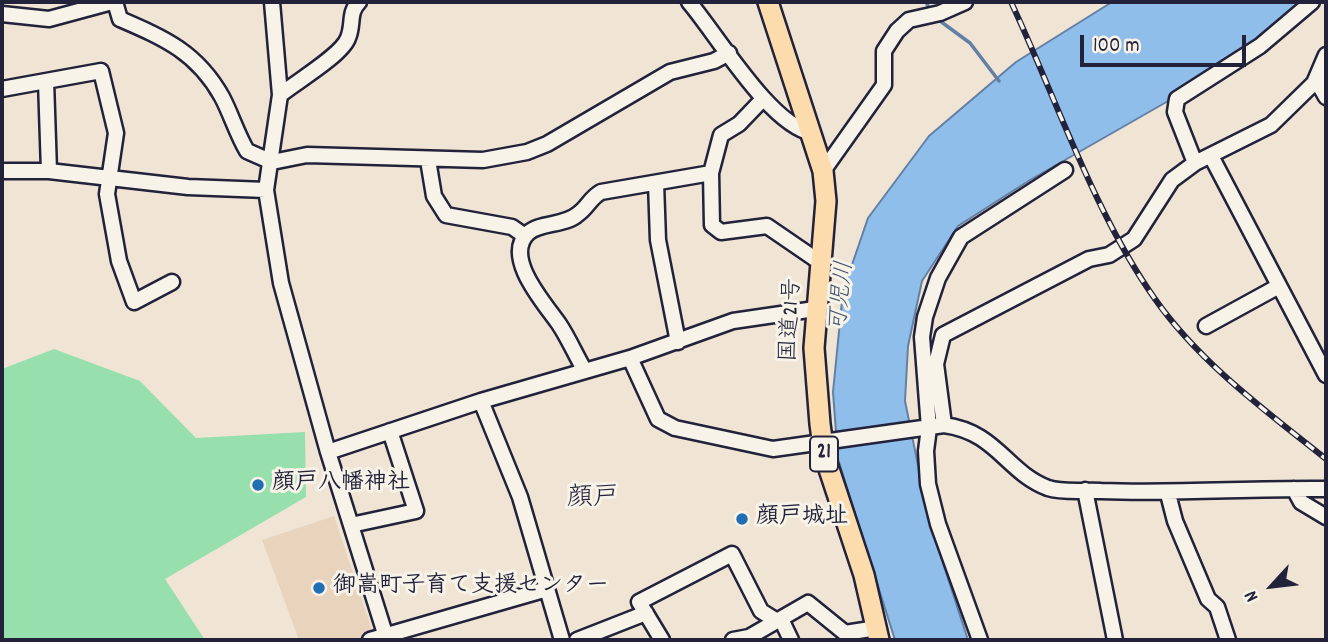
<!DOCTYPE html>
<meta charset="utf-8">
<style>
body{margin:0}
#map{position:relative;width:1328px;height:642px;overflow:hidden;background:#f0e5d4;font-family:Dekko,sans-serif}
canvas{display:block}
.frame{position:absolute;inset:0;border:4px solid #22223b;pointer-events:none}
.north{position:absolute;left:1237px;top:551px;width:70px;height:70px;-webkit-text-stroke:5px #f7f3e8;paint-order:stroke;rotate:243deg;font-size:19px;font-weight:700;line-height:28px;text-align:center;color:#22223b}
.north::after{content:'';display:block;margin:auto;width:24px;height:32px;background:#22223b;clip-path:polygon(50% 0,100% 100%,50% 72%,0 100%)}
.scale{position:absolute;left:1080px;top:35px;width:166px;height:32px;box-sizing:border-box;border:4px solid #22223b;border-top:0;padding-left:9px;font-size:21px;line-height:24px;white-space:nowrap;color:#22223b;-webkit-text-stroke:5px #f7f3e8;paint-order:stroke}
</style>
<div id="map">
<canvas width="1328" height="642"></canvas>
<div class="frame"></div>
<div class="north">N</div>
<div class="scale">100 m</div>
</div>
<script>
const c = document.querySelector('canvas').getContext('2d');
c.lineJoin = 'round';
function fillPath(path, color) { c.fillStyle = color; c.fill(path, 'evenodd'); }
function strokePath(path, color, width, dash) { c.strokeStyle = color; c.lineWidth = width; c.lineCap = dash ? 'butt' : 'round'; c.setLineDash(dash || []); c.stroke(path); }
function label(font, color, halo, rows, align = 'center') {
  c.font = font + ' Dekko,"Klee One",sans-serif'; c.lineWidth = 6; c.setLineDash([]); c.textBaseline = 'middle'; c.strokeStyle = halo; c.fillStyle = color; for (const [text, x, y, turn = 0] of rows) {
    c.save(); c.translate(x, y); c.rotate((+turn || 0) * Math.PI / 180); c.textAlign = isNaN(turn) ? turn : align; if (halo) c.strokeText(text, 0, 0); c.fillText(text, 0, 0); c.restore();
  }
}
const built = new Path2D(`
 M334,516L374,636L365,640H299L262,540Z`);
const green = new Path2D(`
 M54,349L140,381L196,438L305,432L306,497L165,579L205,640H2V369Z`);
const water = new Path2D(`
 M1112,2H1301L1272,30L1177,96L1030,180L958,226L922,281L908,346L905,401L929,520L968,640H895L838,459L833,392L843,291L868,218L929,136L1016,62Z`);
const stream = new Path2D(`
 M926,2L931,12
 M936,18L970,43L999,81`);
const minor = new Path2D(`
 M115,2L120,19C164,38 197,52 222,97C231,114 237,134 247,151L272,162L307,155L483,160L527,152L547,144L670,72L714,61L729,53
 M272,2L280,95L266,190L281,283L328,452L387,640
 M689,2C718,36 770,125 812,133
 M2,14L49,19L112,2
 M46,81L49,171
 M1314,83L1326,55
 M1314,83L1321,88L1326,97
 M2,89L101,71L116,133L107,194L119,261L134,302L172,282
 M280,95C296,82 342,55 348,38C354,24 348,13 359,2
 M1211,156L1326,375
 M428,160L434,196L446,215L512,227L525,236
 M1195,163L1175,112L1177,99L1260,46L1312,2
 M2,171H49L188,187L266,190
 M823,171L884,85V51L897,31L909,20L940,13L965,2
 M711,173L712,225L721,232L767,226L821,263
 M656,183L658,240L678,342
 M1206,326L1279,286
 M630,358L658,419L675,428L773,449L944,425C997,432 1006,472 1048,488C1063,493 1085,490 1101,491C1176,494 1251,488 1326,489
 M585,371C576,356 569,339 559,324C546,305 502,257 528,233C540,222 565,226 578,214C588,207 590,198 601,192L711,173L721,135L739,124L763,99
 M481,401L520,497L562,640
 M944,425L936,364L943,335L1089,259L1109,255L1134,239L1172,180L1195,163L1271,125L1314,83L1326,76
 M328,452L481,401L630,358L733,321L815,309
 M1294,489L1301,502L1326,517
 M1085,490L1115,640
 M1168,494L1175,521L1208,599L1217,607L1228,640
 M351,525L416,511L390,431
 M781,619L791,640
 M370,640L547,589
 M577,640L646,613
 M662,640L639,602L732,554L761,611L777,621
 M733,640L749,637L808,603L845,633L877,628
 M980,640L938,524L928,484L926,451L929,428L922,337L925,317L938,278L961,237L1065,170`);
const highway = new Path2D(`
 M768,2L823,171L826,201L814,348L820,424L824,454L864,575L879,640`);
const rail = new Path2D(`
 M1011,2C1056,98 1094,213 1155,299C1200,363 1266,411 1326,459`);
const markers = [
 [258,485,7,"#1f6fb2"],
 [742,519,7,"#1f6fb2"],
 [319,588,7,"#1f6fb2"]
];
const shields = [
 [824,454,28]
];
const shieldNames = [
 ["21",824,454]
];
const streetNames = [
 ["国道21号",793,320,-87]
];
const poiNames = [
 ["顔戸八幡神社",272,485],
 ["顔戸城址",756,519],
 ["御嵩町子育て支援センター",333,588]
];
const waterNames = [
 ["可児川",844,297,-84]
];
const quarterNames = [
 ["顔戸",593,500]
];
fillPath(built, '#e8d4bc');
fillPath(green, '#97dfad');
fillPath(water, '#8fbeea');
strokePath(water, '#6380a4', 2);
strokePath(stream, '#6380a4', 3.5);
strokePath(minor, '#22223b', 19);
strokePath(highway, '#22223b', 24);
strokePath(minor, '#f7f3e8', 14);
strokePath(highway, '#fcdcac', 19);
strokePath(rail, '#22223b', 6);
strokePath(rail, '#f7f3e8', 3.5, [10]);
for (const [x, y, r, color] of markers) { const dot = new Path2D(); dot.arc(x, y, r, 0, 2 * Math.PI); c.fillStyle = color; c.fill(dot); strokePath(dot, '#f7f3e8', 2.5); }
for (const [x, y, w] of shields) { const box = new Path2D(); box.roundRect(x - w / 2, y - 17.5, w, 35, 5); c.fillStyle = '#f7f3e8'; c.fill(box); strokePath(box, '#22223b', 2); }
label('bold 21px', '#22223b', null, shieldNames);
label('23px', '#22223b', '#f7f3e8', streetNames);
label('bold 23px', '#22223b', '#f7f3e8', poiNames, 'left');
label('italic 24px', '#435170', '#f7f3e8', waterNames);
label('26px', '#22223b', '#f7f3e8', quarterNames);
</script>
